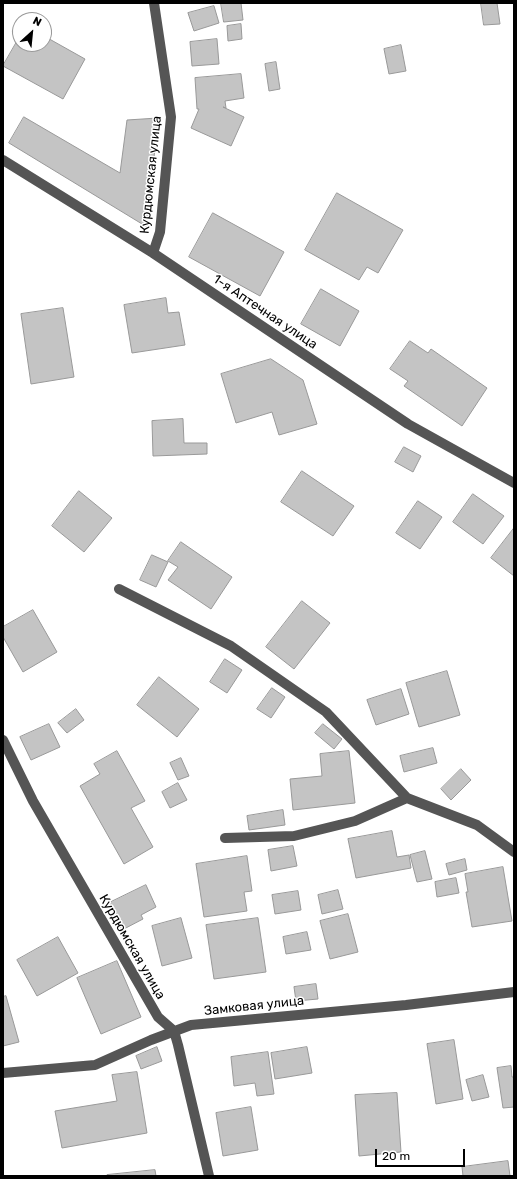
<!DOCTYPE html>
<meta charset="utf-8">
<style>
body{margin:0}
#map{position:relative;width:517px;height:1179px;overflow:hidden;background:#fff;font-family:Rubik,sans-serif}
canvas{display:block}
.frame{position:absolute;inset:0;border:4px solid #000;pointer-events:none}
.north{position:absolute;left:12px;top:12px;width:40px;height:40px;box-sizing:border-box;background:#fff;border:1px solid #999;border-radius:50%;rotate:27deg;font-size:11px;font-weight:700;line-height:16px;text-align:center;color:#000}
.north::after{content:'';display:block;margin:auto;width:14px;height:18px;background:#000;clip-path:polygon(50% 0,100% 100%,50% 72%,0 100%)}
.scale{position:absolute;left:375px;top:1149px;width:90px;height:18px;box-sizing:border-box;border:2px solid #000;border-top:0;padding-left:5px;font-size:12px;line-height:14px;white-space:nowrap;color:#000;-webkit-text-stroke:3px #fff;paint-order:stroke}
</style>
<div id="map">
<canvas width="517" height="1179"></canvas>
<div class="frame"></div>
<div class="north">N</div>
<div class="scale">20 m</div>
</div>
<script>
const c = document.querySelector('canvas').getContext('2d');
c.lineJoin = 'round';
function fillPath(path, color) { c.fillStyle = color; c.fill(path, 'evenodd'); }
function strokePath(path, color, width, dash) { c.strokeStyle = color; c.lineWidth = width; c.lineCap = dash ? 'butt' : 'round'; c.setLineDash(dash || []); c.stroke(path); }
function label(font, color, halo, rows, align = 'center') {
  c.font = font + ' Rubik,sans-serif'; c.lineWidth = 3; c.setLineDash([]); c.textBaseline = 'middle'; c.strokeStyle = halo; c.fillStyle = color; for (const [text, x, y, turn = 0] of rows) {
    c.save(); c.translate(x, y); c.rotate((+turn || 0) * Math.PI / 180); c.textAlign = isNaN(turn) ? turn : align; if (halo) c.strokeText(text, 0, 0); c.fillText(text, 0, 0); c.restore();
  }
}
const building = new Path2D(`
 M221,3H241L243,20L224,22Z
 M481,3H497L500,24L484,25Z
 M214,6L219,23L194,31L188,13Z
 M241,24L242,39L228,41L227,26Z
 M20,36V44H44V36L85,59L63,99L3,66Z
 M217,39L219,64L192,66L190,42Z
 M401,45L406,71L389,74L384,49Z
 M276,62L280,89L269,91L265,64Z
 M241,74L244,98L225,101L226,108L223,107L244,117L231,146L191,128L199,109H197L195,78Z
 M24,117L120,173L127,120L158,118L147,227L9,143Z
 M337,193L403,230L378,273L367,267L359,280L305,250Z
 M213,213L284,252L260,296L189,257Z
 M321,289L359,311L340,346L301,324Z
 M166,298L168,313L179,312L185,345L132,353L124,305Z
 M63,308L74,377L31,384L21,314Z
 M410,341L428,353L431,349L487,388L462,426L404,386L408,381L390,369Z
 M271,359L303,380L317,424L279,435L272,412L236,423L221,374Z
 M183,419L184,443H207V454L153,456L152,421Z
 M404,447L421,456L413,472L395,462Z
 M302,471L354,506L333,536L281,502Z
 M79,491L112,518L84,552L52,526Z
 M473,494L504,516L483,544L453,522Z
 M418,501L442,517L420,549L396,533Z
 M514,528V576L491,558Z
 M181,542L232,577L211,609L168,580L178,567L168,561Z
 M152,555L168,562L156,587L140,580Z
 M302,601L330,623L294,669L266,647Z
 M33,610L57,652L23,672L3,637V627Z
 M225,659L242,670L227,693L210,682Z
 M447,671L460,715L419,727L406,683Z
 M159,677L199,709L177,737L137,705Z
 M272,688L285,697L271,718L257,709Z
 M401,689L409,714L376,725L367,700Z
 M76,709L84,720L67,733L58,723Z
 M49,724L60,747L31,760L20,737Z
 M323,724L342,739L334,749L315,733Z
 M433,748L437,763L404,772L400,756Z
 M117,751L145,801L131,808L153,847L124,864L80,786L100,774L94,764Z
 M349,751L355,803L293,810L290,779L322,776L320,754Z
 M181,758L189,776L178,780L170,763Z
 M461,769L471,780L451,800L441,789Z
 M178,783L187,800L170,808L162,792Z
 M283,810L285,825L249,830L247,816Z
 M392,831L397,857L409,855L411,868L356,878L348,839Z
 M293,846L297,866L271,871L268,850Z
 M425,851L432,879L417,882L410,855Z
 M247,856L252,891L244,892L247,911L204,917L196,864Z
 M465,859L467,870L449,875L446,864Z
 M503,867L512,921L472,927L466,892H468L465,874Z
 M456,878L459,893L437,897L435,882Z
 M146,885L156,907L141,915L143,919L122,930L109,903Z
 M338,890L343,909L322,914L318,895Z
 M298,891L301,910L275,914L272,895Z
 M348,914L358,952L330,959L320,921Z
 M181,918L192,958L162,966L152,926Z
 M258,918L266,972L214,979L206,925Z
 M307,932L311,950L286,954L283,937Z
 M58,937L78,973L37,996L17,960Z
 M117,961L141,1017L101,1034L77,978Z
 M316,984L318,999L296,1001L294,987Z
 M6,996L19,1042L3,1046V997Z
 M454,1040L463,1099L436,1104L427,1044Z
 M157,1047L162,1061L141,1069L136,1056Z
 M307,1047L312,1073L275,1079L271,1053Z
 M268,1052L274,1094L257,1096L255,1083L234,1086L231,1057Z
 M511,1066L512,1077H514V1107L503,1108L497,1068Z
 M137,1072L147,1133L62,1148L55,1111L117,1101L112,1075Z
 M483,1075L489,1097L472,1101L466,1080Z
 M397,1093L401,1152L359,1156L355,1095Z
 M251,1107L258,1150L223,1156L216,1113Z
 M508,1161L510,1176H463L462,1167Z
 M155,1170L156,1176H107V1175Z`);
const minor = new Path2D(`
 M3,160L153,253L408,424L514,483
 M153,253L160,232L171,117L154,3
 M119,589L231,646L326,712L407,798L477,825L514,852
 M3,740L33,801L158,1017L174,1031L178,1045L209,1176
 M225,838L294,836L355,821L407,798
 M3,1073L95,1065L151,1040L191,1025L406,1005L514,992`);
const streetNames = [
 ["Курдюмская улица",151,175,-84],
 ["1-я Аптечная улица",265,312,34],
 ["Курдюмская улица",132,947,60],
 ["Замковая улица",254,1006,-6]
];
fillPath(building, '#c4c4c4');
strokePath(building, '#999', 1);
strokePath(minor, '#555', 10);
label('13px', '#000', '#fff', streetNames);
</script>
